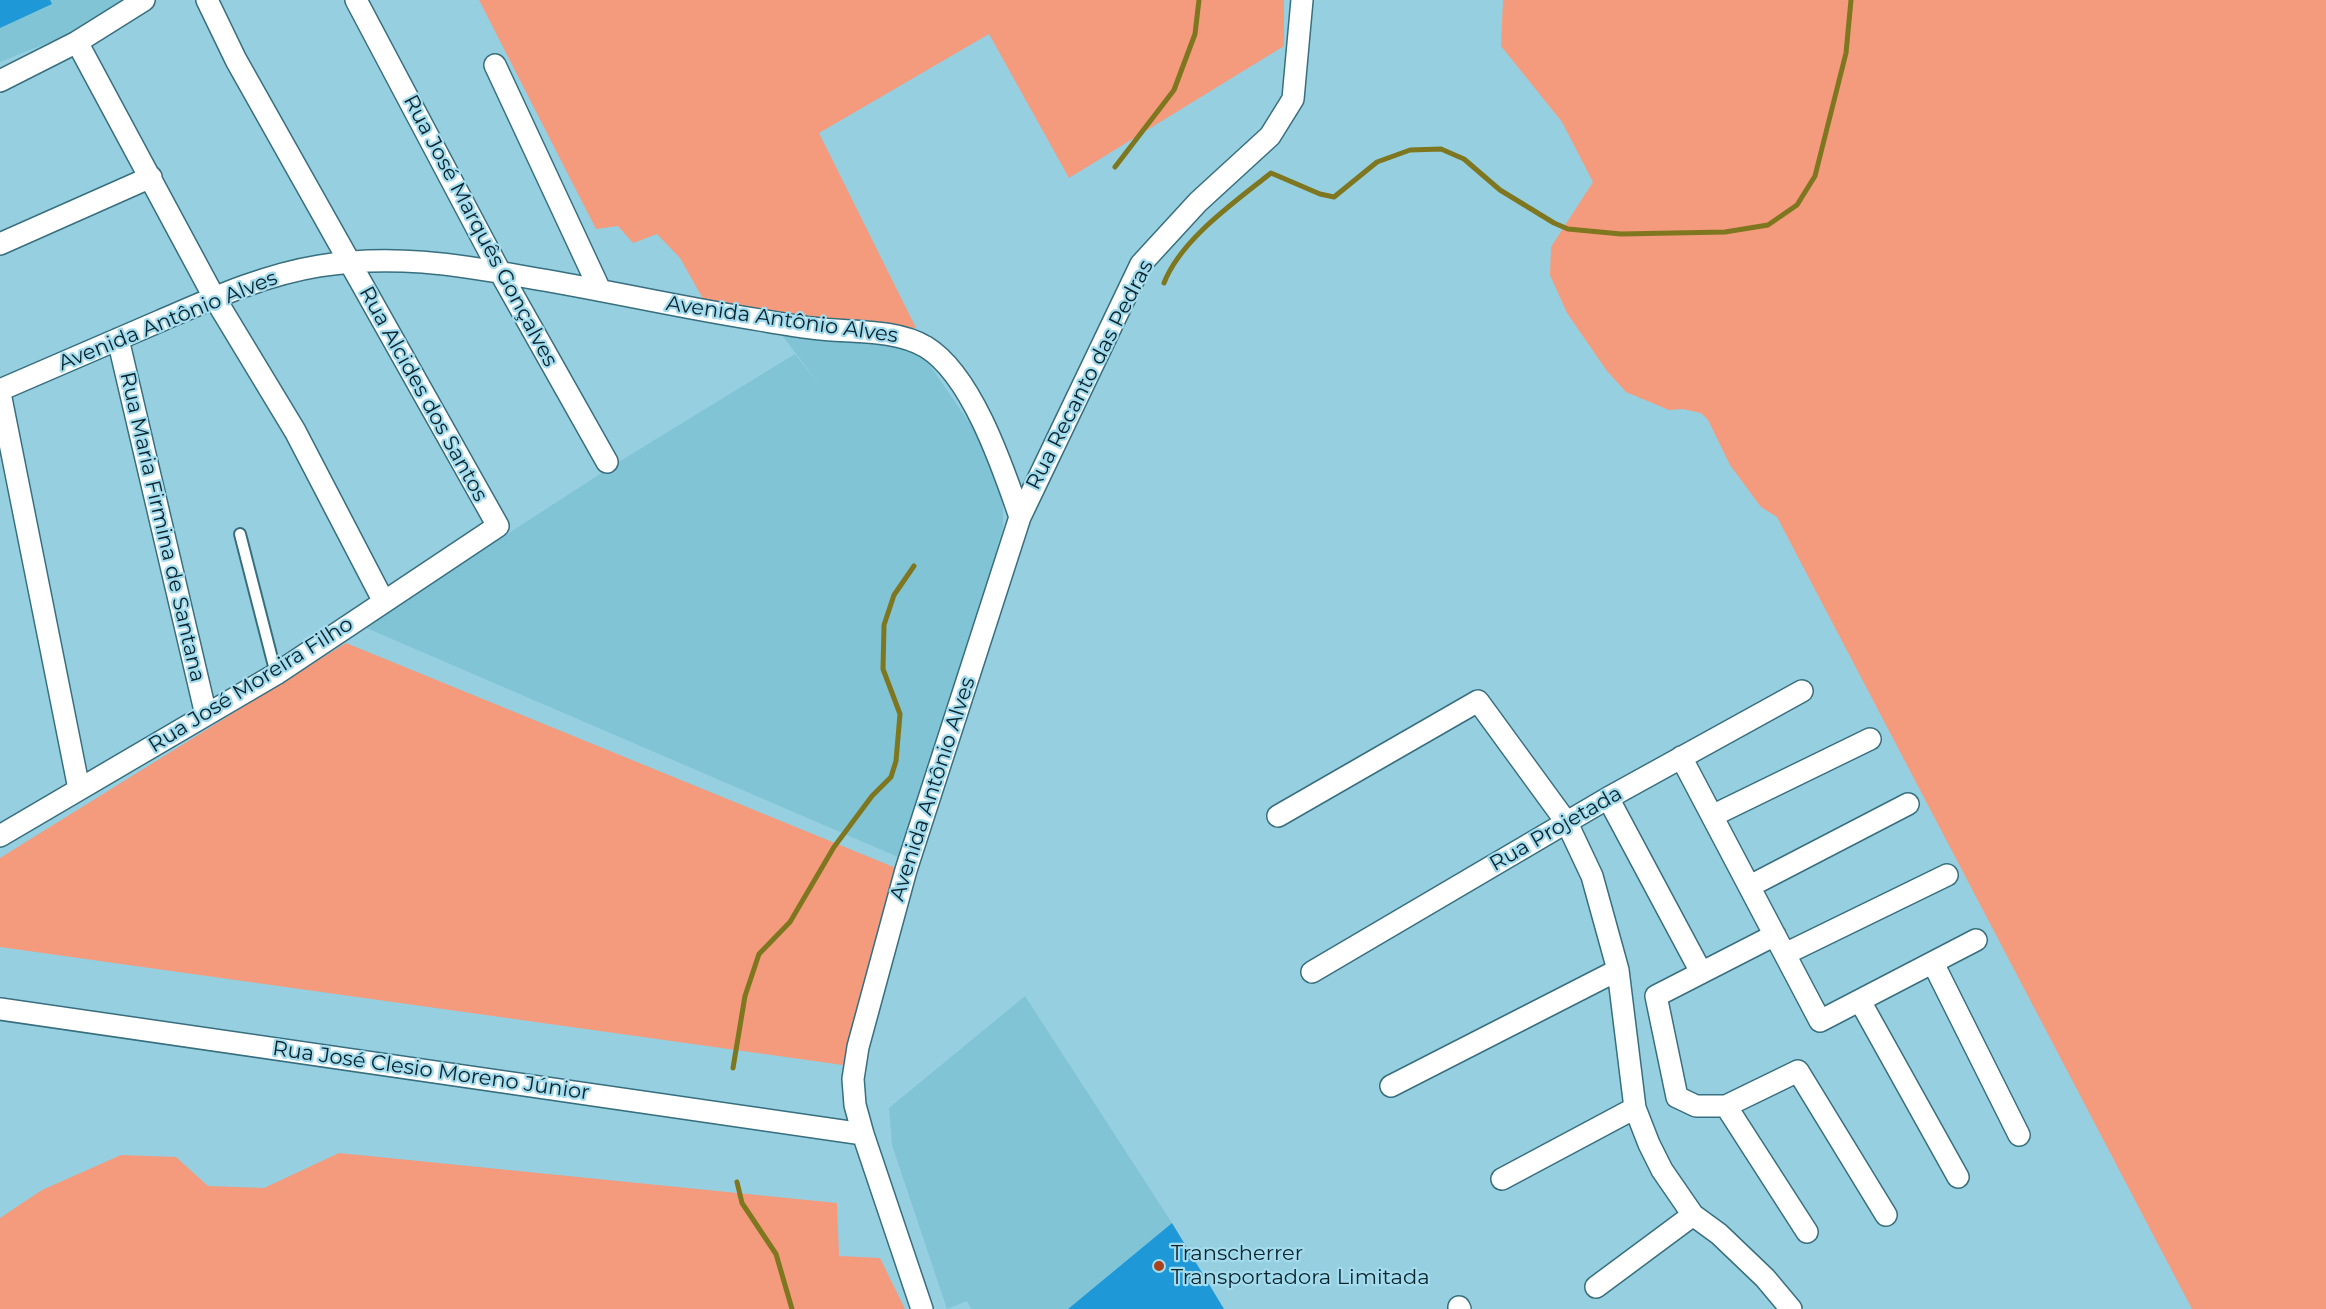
<!DOCTYPE html>
<meta charset="utf-8">
<style>
body{margin:0}
canvas{display:block;background:#96cfe0}
</style>
<canvas width="2326" height="1309"></canvas>
<script>
const c = document.querySelector('canvas').getContext('2d');
c.lineJoin = 'round';
function fillPath(path, color) { c.fillStyle = color; c.fill(path, 'evenodd'); }
function strokePath(path, color, width, dash) { c.strokeStyle = color; c.lineWidth = width; c.lineCap = dash ? 'butt' : 'round'; c.setLineDash(dash || []); c.stroke(path); }
function label(font, color, halo, rows, align = 'center') {
  c.font = font + ' Montserrat,sans-serif'; c.lineWidth = 4.5; c.setLineDash([]); c.textBaseline = 'middle'; c.strokeStyle = halo; c.fillStyle = color; for (const [text, x, y, turn = 0] of rows) {
    c.save(); c.translate(x, y); c.rotate((+turn || 0) * Math.PI / 180); c.textAlign = isNaN(turn) ? turn : align; if (halo) c.strokeText(text, 0, 0); c.fillText(text, 0, 0); c.restore();
  }
}
const built = new Path2D(`
 M0,0H128L72,33L0,62Z
 M781,334L890,342L925,358L988,450L1003,504V527L983,598L898,857L364,627L617,463L795,354L826,393Z
 M1025,996L1172,1223L1068,1309H971L967,1301L947,1309L892,1145L889,1108Z`);
const green = new Path2D(`
 M479,0H1284V46L1069,178L989,34L819,133L916,328L711,313L680,258L657,234L633,243L618,226L596,229Z
 M1503,0H2326V1309H2192L1777,517L1761,507L1730,465L1708,420L1701,413L1683,409L1669,410L1626,392L1607,371L1567,313L1550,275L1551,247L1593,182L1562,122L1501,46Z
 M346,643L896,868L843,1065L0,947V858Z
 M339,1153L837,1203L839,1256L880,1258L905,1309H0V1218L42,1190L121,1155L176,1157L208,1186L264,1188Z`);
const stream = new Path2D(`
 M1115,167L1174,90L1195,34L1199,0
 M1164,283C1181,239 1235,202 1271,173L1320,194L1334,197L1377,162L1410,150L1441,149L1464,159L1500,190L1554,223L1568,229L1621,234L1725,232L1768,225L1797,205L1815,176L1846,53L1851,0
 M733,1068L745,996L759,954L790,922L834,847L872,796L891,777L896,761L900,714L883,669L884,625L894,595L914,566
 M737,1182L742,1203L776,1254L792,1309`);
const building = new Path2D(`
 M0,0H50L52,4L0,28Z
 M1172,1223L1224,1309H1068Z`);
const lane = new Path2D(`
 M240,534L276,674`);
const street = new Path2D(`
 M356,0L500,272L607,462
 M77,42L214,297L295,431L384,602
 M495,65L600,290
 M0,81L77,42L144,0
 M0,244L151,177
 M118,339L206,715
 M0,390C53,367 107,344 160,321C211,299 263,275 319,266C390,254 456,264 526,277C605,290 682,308 760,320C778,323 795,326 812,328C848,333 894,328 926,347C972,375 1003,468 1020,517
 M0,393L79,789
 M1681,757L1820,1021L1976,940
 M1608,798L1701,972
 M1278,816L1478,701L1567,823L1592,876L1618,970L1635,1108L1649,1144L1662,1170L1693,1215L1719,1234L1765,1278L1791,1309
 M1712,816L1870,739
 M0,836L276,674L498,526L236,60L207,0
 M1750,886L1908,804
 M1785,954L1947,875
 M1933,963L2019,1135
 M1312,972L1608,798L1802,691
 M1860,1001L1958,1177
 M0,1009L863,1134
 M1391,1086L1618,970
 M1726,1106H1696L1677,1097L1656,996L1775,935
 M1502,1179L1635,1108
 M1807,1232L1726,1106L1798,1071L1886,1215
 M1596,1287L1693,1215
 M1459,1307L1460,1309
 M922,1309L863,1134L855,1105L853,1079L858,1047L906,870L1020,517L1141,264L1198,202L1270,136L1293,99L1302,0`);
const markers = [
 [1159,1266,6,"#a9411f"]
];
const streetNames = [
 ["Rua José Marquês Gonçalves",480,231,62],
 ["Avenida Antônio Alves",782,320,8],
 ["Avenida Antônio Alves",168,321,-22],
 ["Rua Recanto das Pedras",1090,375,-63],
 ["Rua Alcides dos Santos",423,394,61],
 ["Rua Maria Firmina de Santana",162,527,77],
 ["Rua José Moreira Filho",251,685,-32],
 ["Avenida Antônio Alves",933,789,-72],
 ["Rua Projetada",1556,829,-30],
 ["Rua José Clesio Moreno Júnior",431,1071,8]
];
const poiNames = [
 ["Transcherrer",1171,1254],
 ["Transportadora Limitada",1171,1278]
];
fillPath(built, '#81c4d6');
fillPath(green, '#f49a7d');
strokePath(stream, '#7f771f', 5);
fillPath(building, '#1f98d7');
strokePath(lane, '#386f7f', 14);
strokePath(street, '#386f7f', 24);
strokePath(lane, '#fff', 10);
strokePath(street, '#fff', 21);
for (const [x, y, r, color] of markers) { const dot = new Path2D(); dot.arc(x, y, r, 0, 2 * Math.PI); c.fillStyle = color; c.fill(dot); strokePath(dot, '#a3dcee', 2); }
label('21px', '#0d242b', '#a3dcee', streetNames);
label('21px', '#0d242b', '#a3dcee', poiNames, 'left');
</script>
